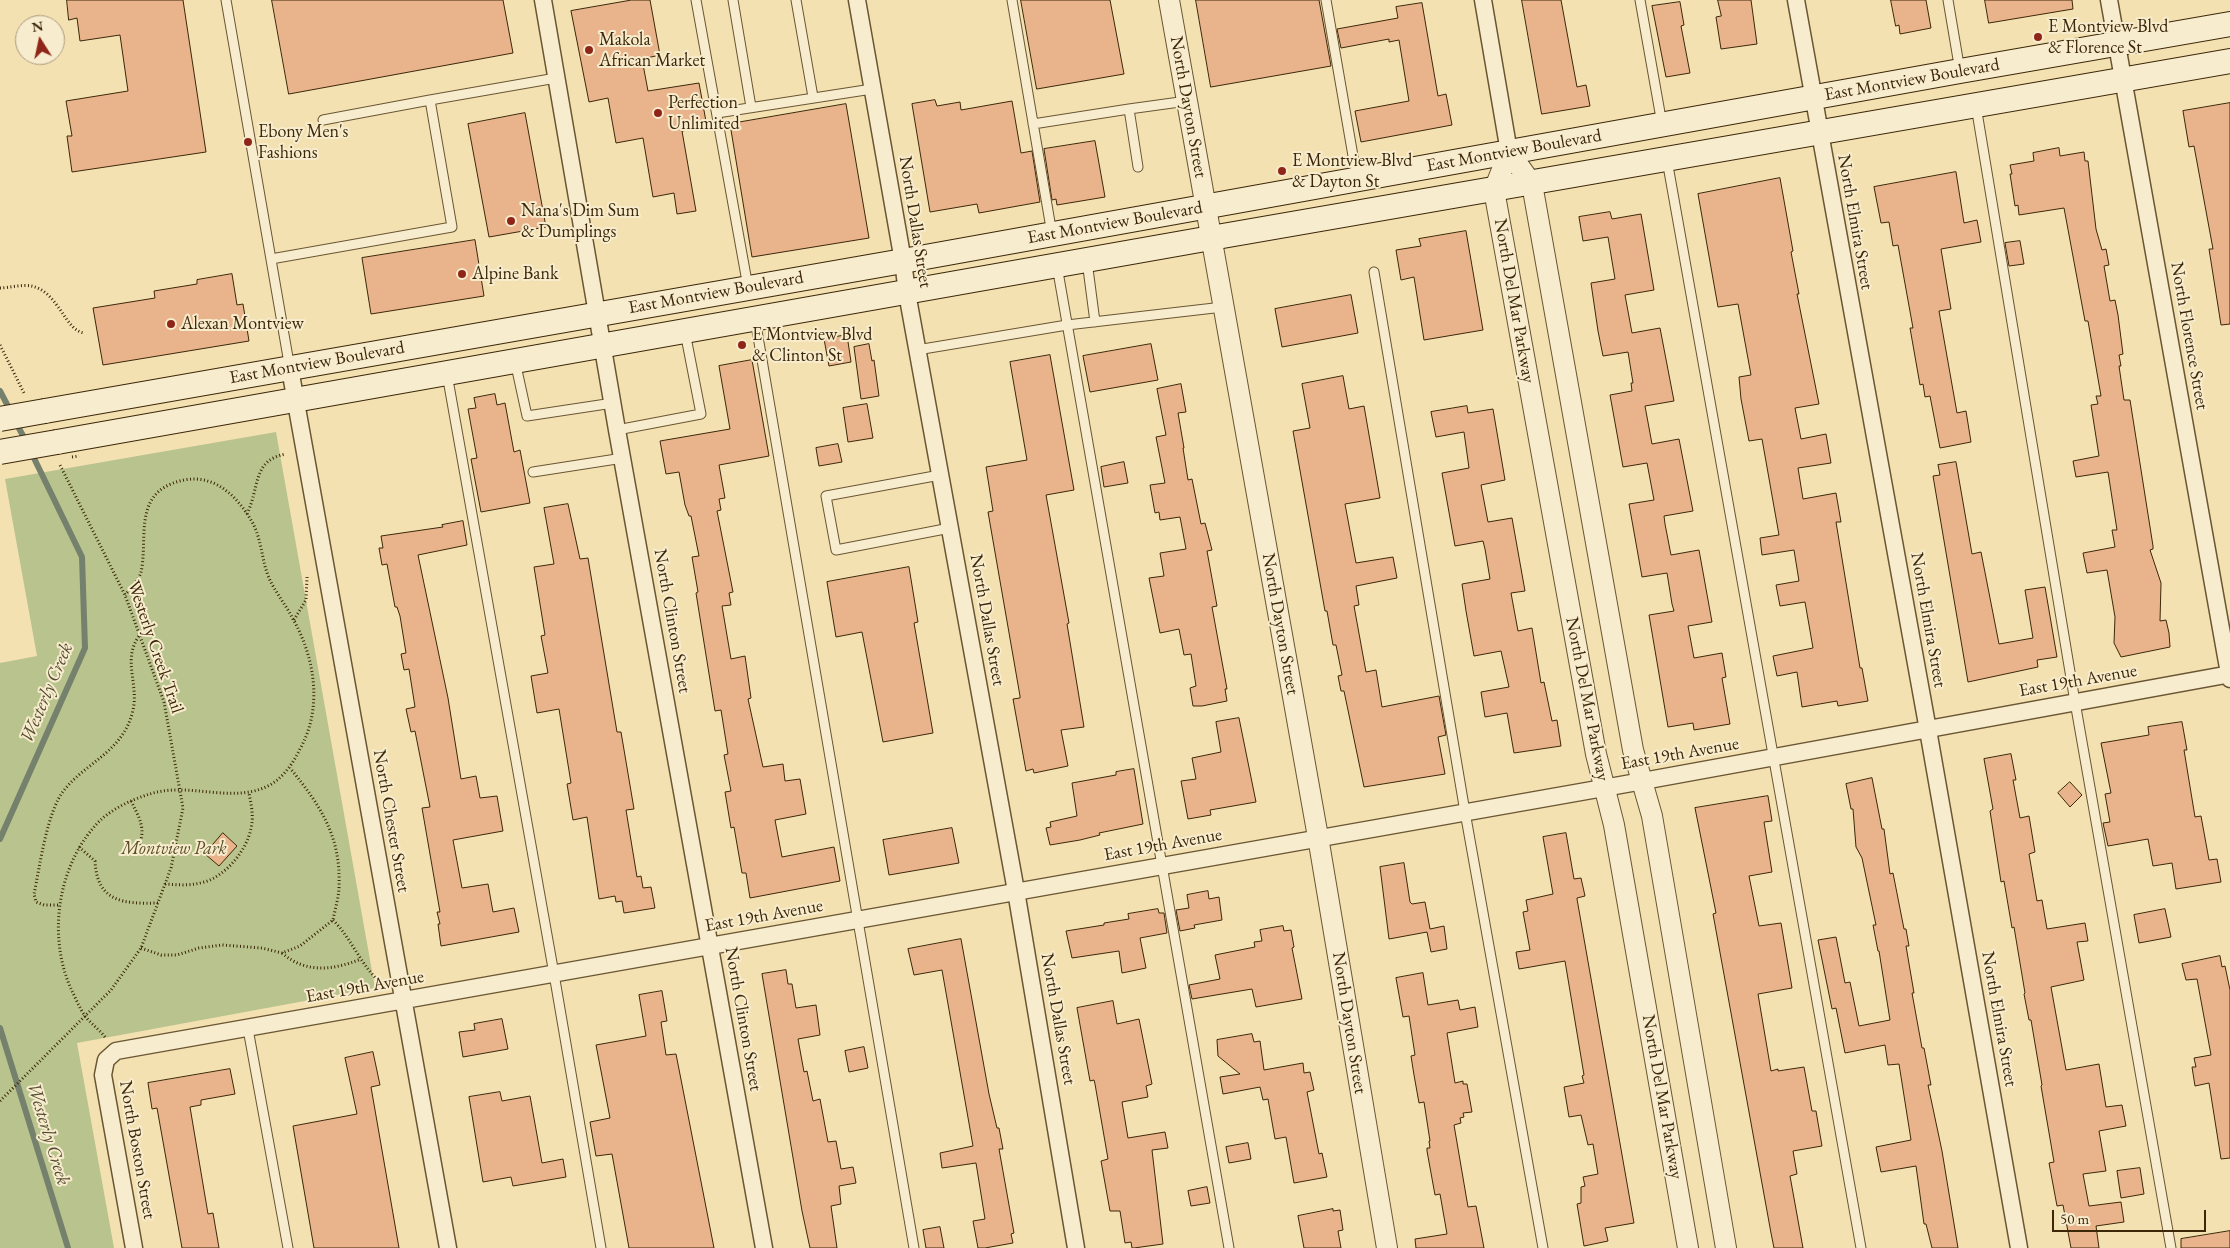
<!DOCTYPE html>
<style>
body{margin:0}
#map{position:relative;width:2230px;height:1248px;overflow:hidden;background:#f3e1b2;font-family:"EB Garamond",serif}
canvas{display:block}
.north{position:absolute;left:15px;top:15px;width:50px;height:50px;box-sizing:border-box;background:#f7eccd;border:1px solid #ac9d7f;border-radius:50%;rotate:350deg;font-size:14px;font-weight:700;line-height:20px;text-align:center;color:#3c2709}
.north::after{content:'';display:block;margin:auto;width:18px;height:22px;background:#8f2418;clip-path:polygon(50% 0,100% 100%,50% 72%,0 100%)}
.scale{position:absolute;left:2052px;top:1210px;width:154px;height:22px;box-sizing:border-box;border:2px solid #3c2709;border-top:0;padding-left:6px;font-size:15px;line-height:18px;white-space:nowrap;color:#3c2709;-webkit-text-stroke:4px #f7eccd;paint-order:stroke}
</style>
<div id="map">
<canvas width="2230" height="1248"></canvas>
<div class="north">N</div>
<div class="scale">50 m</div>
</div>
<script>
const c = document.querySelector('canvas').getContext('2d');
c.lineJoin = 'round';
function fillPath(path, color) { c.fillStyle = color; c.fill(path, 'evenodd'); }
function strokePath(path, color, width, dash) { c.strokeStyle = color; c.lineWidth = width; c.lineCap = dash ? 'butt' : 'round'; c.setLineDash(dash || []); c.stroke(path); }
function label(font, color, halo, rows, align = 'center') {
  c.font = font + ' "EB Garamond",serif'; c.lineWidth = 4; c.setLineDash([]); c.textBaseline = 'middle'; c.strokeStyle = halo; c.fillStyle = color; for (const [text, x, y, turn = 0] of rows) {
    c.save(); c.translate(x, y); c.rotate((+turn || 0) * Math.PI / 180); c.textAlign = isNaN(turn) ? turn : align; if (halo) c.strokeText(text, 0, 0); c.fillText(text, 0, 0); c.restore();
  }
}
const green = new Path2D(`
 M276,432L375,988L77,1043L114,1248H0V663L37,656L5,479Z`);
const stream = new Path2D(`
 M0,391L11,412
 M15,421L27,443
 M0,839L85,648L82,557L31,452
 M0,1028L68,1248`);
const building = new Path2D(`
 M67,0H183L206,152L72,172L67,136H72L66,101L128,91L120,35L80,41L77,18L69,20Z
 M272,0H503L513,53L289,94Z
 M632,0H650L660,55L642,59L648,91L699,83L707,127L682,131L696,211L677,214L674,193L653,197L643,138L616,143L608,98L589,102L571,11Z
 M1021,0H1110L1124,74L1037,89Z
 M1196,0H1319L1331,66L1211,87Z
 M1522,0H1561L1577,87L1586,85L1590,106L1542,114Z
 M1718,0H1751L1757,44L1721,49L1716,17L1721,16Z
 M1891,0H1926L1931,28L1900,34L1899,25L1896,26Z
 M1985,0H2072L2073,9L1989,23Z
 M1680,2L1684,25L1681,26L1690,73L1666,77L1652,6Z
 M1422,3L1438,96L1446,94L1452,125L1361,142L1355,111L1409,101L1399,40L1389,42V39L1341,48L1337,29L1398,18L1396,7Z
 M935,100L937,106L960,102L961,110L1012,101L1021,153L1032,151L1040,202L979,213L977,204L930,212L912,104Z
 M2230,103V324L2221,325L2209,249H2213L2194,146L2189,147L2183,111Z
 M846,104L869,238L752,257L730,124Z
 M525,113L546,227L489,237L468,124Z
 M1095,141L1105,197L1057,205L1056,199L1052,200L1044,149Z
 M2059,148L2060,156L2084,152L2085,161H2088L2096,229L2102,250L2106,249L2109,265L2104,266L2110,301L2115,300L2118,315L2123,354L2119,355L2121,366H2119L2124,400H2130L2153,546V549L2150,550L2161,583L2160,621L2166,620L2169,633L2170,647L2121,657L2114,643L2115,617L2107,570L2087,573L2083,553L2115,547L2112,530H2117L2108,472L2076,477L2073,461L2099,456L2091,405L2098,404L2096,396H2101L2088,321H2085L2064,208L2019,215L2018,205L2015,206L2010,174H2012L2010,165L2034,161L2033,153Z
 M1956,172L1964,223L1977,220L1981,242L1941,249L1951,309L1939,311L1957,413L1966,411L1971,442L1940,448L1930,396L1925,397L1923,384L1920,385L1910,328H1913L1898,245L1893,246L1889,222L1881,223L1874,187Z
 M1780,178L1793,251L1791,252L1799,294H1797L1819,404L1795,408L1801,439L1826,434L1831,463L1798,468L1803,499L1836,493L1841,522H1836L1860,668H1862L1868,701L1838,706L1837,701L1802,707L1797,672L1777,676L1773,656L1813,648L1805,602L1780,606L1776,585L1799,581L1794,550L1762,555L1760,538L1779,535L1762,439L1749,441L1741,399L1739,377L1751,375L1738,304L1718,307L1698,194Z
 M1610,212L1612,219L1641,214L1654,290L1625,295L1632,333L1660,328L1674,401L1645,406L1652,444L1679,439L1693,511L1664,516L1665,524L1671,555L1699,550L1712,622L1688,626L1694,658L1722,653L1726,677L1722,678L1730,724L1694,730L1693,723L1668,727L1649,615L1674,611L1672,604L1667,573L1642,577L1629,504L1654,500L1647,463L1623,467L1610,395L1632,391L1631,383H1633L1628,352L1603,356L1598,331L1591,283L1615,279L1608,237L1583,241L1579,217Z
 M1466,231L1483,330L1424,340L1414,277L1401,280L1396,250L1421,246L1419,239Z
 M475,240L484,296L371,314L362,258Z
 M2020,241L2024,264L2009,266L2005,243Z
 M232,274L237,305L243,304L249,341L103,365L93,308L155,298L154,291L197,284V280Z
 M1351,295L1358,333L1282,347L1275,309Z
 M847,335L851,362L829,366L824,339Z
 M869,344L872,361L874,360L879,396L861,399L854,347Z
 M1151,344L1158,380L1090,392L1083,356Z
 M1050,355L1074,490L1046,495L1069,623L1067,624L1084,727L1061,730L1068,766L1034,773L1033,769L1026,771L1013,699L1020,698V696L988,512L993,511L986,467L1027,460L1010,362Z
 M752,360L769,456L719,465L725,498L719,499L721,510L717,511L733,592L729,593L731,605L722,606L731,659L745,656L751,698L748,699L763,767L783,764L785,781L800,779L806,814L775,820L782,857L834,847L840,881L750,898L746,873H742L734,827L731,828L725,792L731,791L724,755L728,754L721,710L715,711L696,593L698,592L692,557L699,556L691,516H689L685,505L679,472L666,474L660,441L730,429L719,366Z
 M1343,376L1349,409L1364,406L1380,498L1345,504L1356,563L1393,557L1397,578L1356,586L1359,605L1354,606L1366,672L1376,670L1382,707L1439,696L1446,735L1438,737L1445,774L1364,787L1344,691H1341L1338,676L1342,675L1336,645H1333L1327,611H1325L1293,431L1310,428L1302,384Z
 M1181,384L1186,412L1178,413L1184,448H1183L1188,480L1192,479L1201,524L1205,523L1212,550L1207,551L1217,606L1212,607L1227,689H1225L1227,701L1202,706H1193L1190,688L1196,686L1191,654L1184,655L1179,629L1160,633L1149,578L1164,576L1160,553L1186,549L1180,517L1160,520L1159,512L1155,513L1150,485L1165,483L1156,437L1166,435L1157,389Z
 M495,394L497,405L505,403L514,452L520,450L530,503L481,512L471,459L477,458L468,409L476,408L474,398Z
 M867,404L873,438L848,442L843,408Z
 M1467,406L1468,413L1493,409L1505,480L1481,485L1488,522L1512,518L1525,591L1511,593L1518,631L1532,628L1541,683L1544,682L1552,721L1557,720L1561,746L1514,753L1507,713L1485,717L1481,692L1509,687L1501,651L1474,656L1466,611L1462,584L1490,579L1485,549L1483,541L1455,546L1442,473L1469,468L1464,432L1436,437L1431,412Z
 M838,444L842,462L819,466L816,448Z
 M1124,462L1128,483L1104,487L1101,467Z
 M1956,462L1972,554L1981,552L1999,644L2033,638L2025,590L2045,587L2057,657L2037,660L2038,667L1968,682L1933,476L1940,475L1938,465Z
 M568,504L580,559L588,558L617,732H621L634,809L626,810L637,877L641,876L643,888L651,887L655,908L624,913L622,901L616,902L615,896L599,899L587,817L573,820L567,784L571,783L559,709L537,713L531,676L548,673L541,636L545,635L534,567L554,564L544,508Z
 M463,521L467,545L418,555L448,698L461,779L476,776L480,798L497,796L503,831L453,840L462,888L488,884L493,912L514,908L519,932L441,946L438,924H440L437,912H440L422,808L430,807L415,731L411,732L406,709L415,707L409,669L404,670L401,654L406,653L400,616L397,607H395L387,564L382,565L379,548H383L381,536L443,527L442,525Z
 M909,567L918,622L914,623L933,733L883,742L862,632L836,637L827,582Z
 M1239,718L1256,802L1210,810L1211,815L1188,819L1181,781L1196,779L1192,758L1221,752L1216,722Z
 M2182,722L2187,750H2184L2195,817L2201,816L2209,860L2217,859L2221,882L2176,889L2172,863L2153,866L2148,839L2108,846L2103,823L2110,822L2105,794L2111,793L2101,743L2149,735L2148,727Z
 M2011,754L2016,780H2013L2020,818L2029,816L2035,852L2029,854L2037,901L2042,900L2047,929L2085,923L2088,941L2077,942L2084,980L2051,987L2066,1070L2099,1064L2106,1107L2122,1105L2126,1126L2099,1131L2106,1171L2083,1174L2089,1206L2121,1202L2124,1222L2096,1226L2099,1248H2071L2063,1205L2057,1206L2049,1163L2054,1162L2041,1086L2042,1085L2031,1020H2029L2024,994L2025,993L2014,927L2012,928L2004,881L2001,882L1990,811L1993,809L1984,759Z
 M1134,769L1143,824L1099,833L1100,835L1080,840L1050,845L1046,828L1051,827L1050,822L1077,816L1072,783L1116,775V772Z
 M1872,778L1882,829H1884L1890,874L1893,873L1904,929H1906L1909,946H1906L1914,993H1912L1922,1048H1924L1931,1085H1928L1942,1151L1958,1248H1932L1926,1224H1924L1916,1166L1881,1172L1876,1147L1911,1140L1899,1064L1888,1065L1885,1045L1845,1053L1836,1008L1832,1009L1818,940L1836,937L1845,983L1850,982L1859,1026L1890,1020L1879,951H1878L1873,925H1876L1862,858L1856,847L1853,809H1851L1846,784Z
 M2070,782L2082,795L2070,807L2058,793Z
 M1768,796L1772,821L1764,822L1772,872L1749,876L1759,926L1781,923L1792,988L1758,994L1760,1006L1771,1071L1778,1069V1071L1804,1067L1812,1111H1816L1822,1146L1793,1151L1797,1174L1790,1176L1803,1248H1774L1771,1233L1713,914L1716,913L1695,808Z
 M952,828L959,863L889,875L883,840Z
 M223,833L237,846L219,866L205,854Z
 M1566,833L1574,879L1581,878L1585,896L1577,898V899L1634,1223L1605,1228L1608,1241L1584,1246L1577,1204L1581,1203V1187L1585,1186L1583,1177L1598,1174L1593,1144L1588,1145L1581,1115L1569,1117L1564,1087L1584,1083L1582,1076L1584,1075L1565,961L1519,969L1516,952L1530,950L1523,912L1528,911L1526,900L1553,894L1543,837Z
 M1404,863L1410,902L1412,904L1425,902L1430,929L1444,926L1447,949L1431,952L1427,932L1389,939L1380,867Z
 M1208,891L1209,899L1219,897L1222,920L1194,925L1195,928L1180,931L1176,910L1189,908L1187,895Z
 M1158,909L1159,913H1164L1167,933L1140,938L1146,968L1122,973L1119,951L1072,958L1066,931L1104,925V923L1129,919L1128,914Z
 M2165,909L2171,937L2139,943L2134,915Z
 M1283,926L1284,931L1291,930L1294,947L1292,948L1302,999L1256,1007L1252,989L1192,999L1189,985L1220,979L1215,955L1255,947L1254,942L1262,941L1260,930Z
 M961,939L989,1094L997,1128H999L1003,1149H999L1014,1233L1011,1234L1013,1243L985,1248H978L973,1221L985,1219L976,1163L942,1168L940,1153L973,1146L942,970L914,975L908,949Z
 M2220,956L2222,967L2225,966L2230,990V1158L2221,1159L2209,1083L2195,1086L2192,1067H2196L2194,1058L2211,1055L2197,979L2186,980L2182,964Z
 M786,970L788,984H792L796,1008L816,1005L820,1035L798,1039L804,1072L807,1071L813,1101L820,1099L828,1142L836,1141L841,1169L853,1167L856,1183L839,1186L841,1204L831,1206L837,1248H810L802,1211L762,974Z
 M1423,973L1428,1005L1458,1000L1460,1010L1475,1007L1478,1027L1447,1033L1455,1083L1463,1081V1084H1467L1472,1112L1463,1113L1464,1117L1460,1118L1461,1123L1454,1125L1468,1207L1476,1206L1484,1248H1416L1415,1239L1447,1234L1440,1194L1435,1195L1427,1151V1148H1430L1429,1141H1430L1424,1102L1419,1103L1414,1075L1411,1056L1415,1055L1409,1016L1403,1017L1396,978Z
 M662,991L667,1021L661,1022L666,1055L676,1054L714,1248H629L612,1154L596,1156L590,1122L610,1118L596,1045L646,1036L639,995Z
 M1113,1001L1117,1024L1139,1019L1152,1084L1146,1086L1148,1097L1122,1102L1128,1138L1165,1132L1168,1148L1152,1150L1163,1244L1134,1248H1132L1131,1242L1125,1243L1120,1211H1110L1101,1161L1108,1159L1095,1084L1094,1080L1090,1081L1077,1008Z
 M502,1019L508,1049L463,1057L459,1032L475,1030L474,1024Z
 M1252,1034L1254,1042L1260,1041L1264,1070L1303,1063L1304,1073L1310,1072L1314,1090L1307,1092L1319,1154L1322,1153L1327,1177L1294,1183L1286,1137L1275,1139L1268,1099L1263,1100L1260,1087L1223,1094L1220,1077L1240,1074L1218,1056L1217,1040Z
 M864,1047L868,1068L849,1072L845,1051Z
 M373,1052L380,1085L371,1087L399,1248H314L293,1126L357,1114L345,1058Z
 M230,1069L235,1094L201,1100V1105L190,1107L208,1214L213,1213L219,1248H182L157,1108L152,1109L148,1083Z
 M500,1092L502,1101L530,1096L542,1163L563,1159L566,1177L513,1186L511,1177L483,1182L469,1097Z
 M1248,1143L1251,1159L1229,1163L1226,1147Z
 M2140,1168L2144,1194L2121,1198L2117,1171Z
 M1207,1187L1210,1203L1191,1206L1188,1191Z
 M1333,1209V1211L1340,1210L1343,1230L1338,1231L1341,1248H1304L1298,1216Z
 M940,1227L944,1248H926L923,1230Z
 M2230,1231V1248H2181V1239Z`);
const path = new Path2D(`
 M0,288C9,288 22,284 31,286C59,291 65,332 85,333
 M0,345L24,393
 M247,514C260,487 252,460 286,454
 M294,620L306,600L307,577
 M131,801C139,817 147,830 138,847
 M79,847L95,861C97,902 123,904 158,903
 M165,884C178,885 191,886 204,882C226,876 247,850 251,828C254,816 251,804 249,793
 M58,905H44L36,902L34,894C40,866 47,810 65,789C88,761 124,751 133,710C139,684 122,660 139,636
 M333,920C352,939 361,966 381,983
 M141,948L161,955H177L199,948L222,945L262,948L282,953L300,946L333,920C335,909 339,897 339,886C341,836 320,805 290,768
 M282,953C306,974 334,970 361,959
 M105,1037C99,1029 91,1024 85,1016C80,1009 76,999 72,991C48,940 56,871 94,827C107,811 130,800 150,794C190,781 232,805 270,785C284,777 293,763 300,749C323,708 315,658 293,619C286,605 275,592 269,578C261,559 262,538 251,520C233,490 207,469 171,484C134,499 148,542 141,572C139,580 130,589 125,595
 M0,1101L111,990L141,948L171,868L183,808L164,702L125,595L59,463`);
const service = new Path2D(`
 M226,0L290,369
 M696,0L748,287
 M733,0L751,107
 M796,0L813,97
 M1012,0L1052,234
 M1326,0L1357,179
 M1640,0L1662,124
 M1948,0L1960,71
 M1976,106L2075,702L2171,1248
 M717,113L872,89
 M323,120L430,100
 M1033,124L1129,109
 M1667,160L1861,1248
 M1138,167L1129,109L1187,101
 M271,259L452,227L430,100L556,78
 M1087,261L1095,322
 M1057,266L1229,1248
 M1374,272L1465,812L1543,1248
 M755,319L914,1248
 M917,350L1067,325L1223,307
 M515,361L527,416L613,403
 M447,374L554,974L601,1248
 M617,430L701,414L685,332
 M533,472L623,458
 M940,475L826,496L836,550L950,528
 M248,1029L288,1248`);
const minor = new Path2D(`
 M543,0L617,430L764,1248
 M857,0L903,261L907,293L1016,891L1076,1248
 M1483,0L1509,152
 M1796,0L1928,730L2019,1248
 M2109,0L2230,679
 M290,369L448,1248
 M134,1248L103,1075L106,1060L116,1051L1643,781L2230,674`);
const tertiary = new Path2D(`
 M1169,0L1318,837L1387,1248
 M1509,152L1532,184L1633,750L1652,816L1726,1248
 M1509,152L1494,190L1596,754L1614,825L1688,1248`);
const secondary = new Path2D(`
 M45,411L903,261L1960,71L2230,24
 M57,442L1211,238L2230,61`);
const pathBridge = new Path2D(`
 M72,457L79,456`);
const secondaryBridge = new Path2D(`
 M0,419L45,411
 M0,452L57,442`);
const markers = [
 [2038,37,5,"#8f2418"],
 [589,50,5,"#8f2418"],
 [658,113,5,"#8f2418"],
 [248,142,5,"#8f2418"],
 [1282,171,5,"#8f2418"],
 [511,221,5,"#8f2418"],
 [462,274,5,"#8f2418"],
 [171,324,5,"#8f2418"],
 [742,345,5,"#8f2418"]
];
const poiNames = [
 ["E Montview Blvd",2048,27],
 ["& Florence St",2048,48],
 ["Makola",599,40],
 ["African Market",599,61],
 ["Perfection",668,103],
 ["Unlimited",668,124],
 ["Ebony Men's",258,132],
 ["Fashions",258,153],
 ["E Montview Blvd",1292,161],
 ["& Dayton St",1292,182],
 ["Nana's Dim Sum",521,211],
 ["& Dumplings",521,232],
 ["Alpine Bank",472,274],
 ["Alexan Montview",181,324],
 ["E Montview Blvd",752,335],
 ["& Clinton St",752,356]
];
const streetNames = [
 ["East Montview Boulevard",1912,80,-10],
 ["North Dayton Street",1188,107,80],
 ["East Montview Boulevard",1514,151,-10],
 ["North Dallas Street",915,222,81],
 ["North Elmira Street",1855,222,80],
 ["East Montview Boulevard",1115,223,-10],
 ["East Montview Boulevard",716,293,-10],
 ["North Del Mar Parkway",1514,301,80],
 ["North Florence Street",2189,336,80],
 ["East Montview Boulevard",317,363,-10],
 ["North Dallas Street",987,620,80],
 ["North Elmira Street",1928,620,80],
 ["North Clinton Street",672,621,80],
 ["North Dayton Street",1280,624,80],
 ["Westerly Creek Trail",155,647,71],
 ["East 19th Avenue",2078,681,-10],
 ["North Del Mar Parkway",1587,699,79],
 ["East 19th Avenue",1680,754,-10],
 ["North Chester Street",391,821,80],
 ["East 19th Avenue",1163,845,-10],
 ["East 19th Avenue",764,916,-10],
 ["East 19th Avenue",365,987,-10],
 ["North Clinton Street",743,1019,80],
 ["North Dallas Street",1058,1019,80],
 ["North Elmira Street",1999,1019,80],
 ["North Dayton Street",1349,1023,81],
 ["North Del Mar Parkway",1662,1097,80],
 ["North Boston Street",137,1150,80]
];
const parkNames = [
 ["Montview Park",174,849]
];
const waterNames = [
 ["Westerly Creek",47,693,-67],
 ["Westerly Creek",48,1134,73]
];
fillPath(green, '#b9c38d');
strokePath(stream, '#75816c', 6);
fillPath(building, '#e9b48c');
strokePath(building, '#3c2709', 1);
strokePath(service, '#6a5633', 11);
strokePath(minor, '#6a5633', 19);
strokePath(tertiary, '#6a5633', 22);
strokePath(secondary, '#3c2709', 26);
strokePath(path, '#3c2709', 3, [1, 2.5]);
strokePath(service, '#f7eccd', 9);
strokePath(minor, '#f7eccd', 16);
strokePath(tertiary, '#f7eccd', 20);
strokePath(secondary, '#f7eccd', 24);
strokePath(secondaryBridge, '#3c2709', 26, []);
strokePath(pathBridge, '#3c2709', 3, [1, 2.5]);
strokePath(secondaryBridge, '#f7eccd', 24);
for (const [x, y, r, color] of markers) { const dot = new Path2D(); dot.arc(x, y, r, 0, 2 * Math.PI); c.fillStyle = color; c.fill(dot); strokePath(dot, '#f7eccd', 2); }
label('18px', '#3c2709', '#f7eccd', poiNames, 'left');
label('18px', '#3c2709', '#f7eccd', streetNames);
label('italic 18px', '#5b4e2a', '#f7eccd', parkNames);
label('italic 19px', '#544c32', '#f7eccd', waterNames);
</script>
